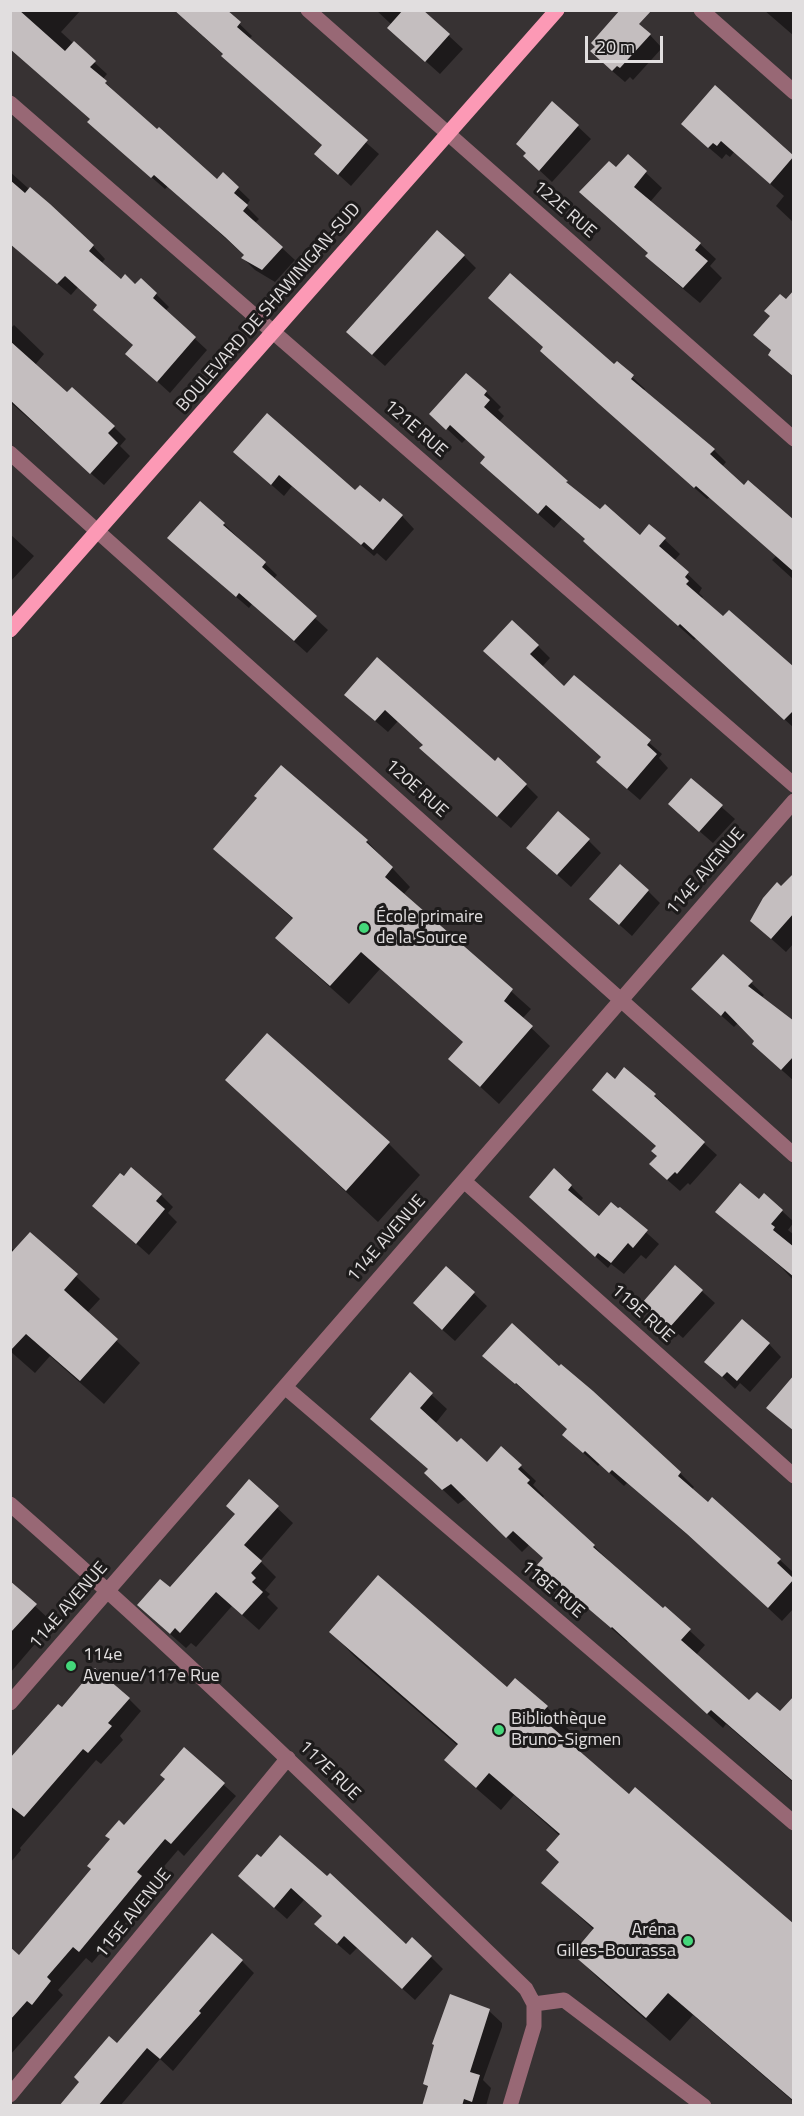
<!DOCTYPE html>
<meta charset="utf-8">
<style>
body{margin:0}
#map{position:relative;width:804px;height:2116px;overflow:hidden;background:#373233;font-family:"Titillium Web",sans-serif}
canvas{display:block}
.frame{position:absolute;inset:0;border:12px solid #e1dedf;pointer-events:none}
.scale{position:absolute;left:585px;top:36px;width:78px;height:27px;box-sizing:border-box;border:3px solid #e1dedf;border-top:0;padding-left:8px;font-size:18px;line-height:21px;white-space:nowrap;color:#e1dedf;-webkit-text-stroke:4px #1d1b1b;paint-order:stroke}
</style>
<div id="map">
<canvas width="804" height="2116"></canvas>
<div class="frame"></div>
<div class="scale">20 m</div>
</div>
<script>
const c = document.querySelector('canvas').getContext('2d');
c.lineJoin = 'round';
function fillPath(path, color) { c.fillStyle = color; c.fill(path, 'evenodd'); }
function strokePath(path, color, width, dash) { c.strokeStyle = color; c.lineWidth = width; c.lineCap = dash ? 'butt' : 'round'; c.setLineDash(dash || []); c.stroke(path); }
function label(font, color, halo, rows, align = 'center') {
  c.font = font + ' "Titillium Web",sans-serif'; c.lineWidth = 6; c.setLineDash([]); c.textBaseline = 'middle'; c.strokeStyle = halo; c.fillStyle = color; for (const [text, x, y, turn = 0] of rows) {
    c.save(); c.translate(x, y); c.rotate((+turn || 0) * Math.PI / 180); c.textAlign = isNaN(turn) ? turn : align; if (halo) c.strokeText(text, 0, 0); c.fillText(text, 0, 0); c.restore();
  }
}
const shadow = new Path2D(`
 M10,10H81L61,32L107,74L102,80L101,90L107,84L118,95L117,96L217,181L223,174L250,200L246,206L259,219L255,223L295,260L275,282L255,270L243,258L245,256L168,186L165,189L102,134Z
 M174,10H225L252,36L249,39L379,154L351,186L329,166L324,146Z
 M376,10H421L463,49L440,74L403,41L392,25Z
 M764,10H794V36Z
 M650,35L662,48L633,80L630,77L625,82L604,64Z
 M716,87L794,157V223L776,206L784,196L734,152L730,157L726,154L722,159L695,136Z
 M553,103L591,139L552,182L537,168Z
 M628,156L662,188L650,202L700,244L716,259L710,266L722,278L700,303L663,272L647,256L649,254L597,208L616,170Z
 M10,172L93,246L105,259L101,264L121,281L135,286L141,280L156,294L169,307L165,311L207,350L170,393L127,354L134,346L98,306L78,287L71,295L10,244Z
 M464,256L476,268L385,366L360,344Z
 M14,325L44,354L35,365L67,394L114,427L126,439L120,446L130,456L104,485L10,402V329Z
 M554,363L614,366L617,363L645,389L644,391L714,450L726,462L722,467L744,487L794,522V580L772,560L776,556L710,497L707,499Z
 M486,392L501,407L498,410L504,416L499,422L580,495L640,537L665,540L680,554L674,561L702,588L699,593L703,597L701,599L723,618L794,669V728L696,638L694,640L600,556L586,540L562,519L554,528L497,478L487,458L466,439L462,443L431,414Z
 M248,464L356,492L402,516L414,529L386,561L377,553L374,556L292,486L284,496Z
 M224,524L277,575L273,580L328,630L307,653L252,604L249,608L182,550Z
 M10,534L34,556L10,582Z
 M538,646L550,658L542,667L564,688L574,677L662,754L659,758L668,768L640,800L611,775L602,758L497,663Z
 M377,659L495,763L526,785L538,797L511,828L434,761L424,745L398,721L388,732L359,707Z
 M691,780L735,819L713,843L682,816Z
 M588,840L601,853L571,887L541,860Z
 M367,841L410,887L403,895L531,1009L522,1019L550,1046L499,1104L450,1059L464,1043L380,969L349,1004L295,956L277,938L294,920L215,849Z
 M794,875V943L786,952L767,935L781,888Z
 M648,891L660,903L632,936L604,911Z
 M723,956L764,995L761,998L794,1023V1081L766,1056L756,1041L738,1023L734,1027L705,1001Z
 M267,1035L389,1144L420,1175L378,1222L227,1080Z
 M654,1095L667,1107L666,1109L717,1155L690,1185L688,1183L680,1191L664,1177L657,1147L606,1102Z
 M571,1186L583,1198L580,1202L599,1218L620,1209L659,1244L646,1259L641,1255L624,1274L611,1264L608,1268L543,1209Z
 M161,1195L173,1207L168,1213L177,1222L149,1255L94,1206Z
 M759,1201L782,1211L794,1222L788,1230L794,1235V1281L782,1268L730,1224Z
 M31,1234L100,1299L87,1313L140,1363L104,1404L50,1356L35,1373L10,1351V1247L15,1251Z
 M675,1267L715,1303L683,1338L656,1315Z
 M447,1268L487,1306L455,1341L427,1316Z
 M769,1344L781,1357L750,1392L740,1383L735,1389L707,1362Z
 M484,1356L559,1368L592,1393L680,1473L694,1487L691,1490L780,1560L794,1573L791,1577L794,1580V1608L782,1621L703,1548L627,1483L624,1486L600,1464L598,1466L578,1448L569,1430Z
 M410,1375L447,1409L435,1424L458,1444L487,1464L501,1448L536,1481L533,1485L544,1496L542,1499L594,1546L609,1561L608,1562L663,1610L665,1608L705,1645L696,1655L750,1703L794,1726V1783L726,1724L723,1728L628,1641L627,1642L554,1579L544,1559L529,1545L522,1552L467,1498L458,1504L441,1488L429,1470L372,1419Z
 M249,1481L293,1523L260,1561L276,1577L265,1590L270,1594L267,1597L278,1608L259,1630L232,1606L196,1647L191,1643L186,1648L154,1620L170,1589L237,1514Z
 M10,1583L50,1620L43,1627L46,1631L10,1673Z
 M331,1632L508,1689L547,1707L570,1731L563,1739L629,1796L794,1926V2102L693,2015L670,2041L597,1977L574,1954L594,1930L543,1883L561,1863L560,1836L514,1795L501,1810L470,1783L446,1760L458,1746L354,1656Z
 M129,1699L141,1711L120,1736L123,1740L101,1764L96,1760L20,1848L21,1850L10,1863V1761L62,1709Z
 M184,1749L236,1796L184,1856L178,1850L148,1885L153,1890L92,1963L86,1958L58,1990L63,1995L10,2055V1960L20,1957L93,1869L125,1827L167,1779Z
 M261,1859L406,1946L431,1957L443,1969L415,2000L357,1948L350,1955L329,1937L323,1917L304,1900L287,1919L252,1888Z
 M242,1961L254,1973L173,2071L160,2059L120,2106H61Z
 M489,2011L502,2023V2027L483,2080L491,2088L486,2106H423L429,2088L424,2083Z`);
const building = new Path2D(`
 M10,10H19L65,51L74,41L96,61L90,67L107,81L105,83L157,129L159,127L217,179L223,172L239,187L234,193L248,205L243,211L283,247L262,270L241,258L244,255L225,237L154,175L151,178L87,122L90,119L10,49Z
 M174,10H227L241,22L237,27L368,140L338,175L314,154L322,145L221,56L223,54Z
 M403,10H423L450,34L425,62L387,28Z
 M620,10H652L639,24L651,34L620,68L617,66L612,71L590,51L595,47L591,43Z
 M715,85L794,156L770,184L721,141L717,146L713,143L708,148L681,124Z
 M552,101L579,125L539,171L523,156L526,153L516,144Z
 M628,154L647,171L634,187L701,243L695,250L708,261L683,288L645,256L648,253L579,192L609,161L616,167Z
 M10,180L25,193L30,187L50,204L94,245L89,251L121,279L125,274L135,284L141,278L157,293L153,298L196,337L157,382L125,354L133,345L93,310L97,305L65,276L57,284L10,244Z
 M437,230L465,255L372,355L346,332Z
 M510,273L614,364L617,361L634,375L631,379L715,449L710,454L744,485L748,480L794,520V572L696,486L694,488L599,404L540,351L543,347L488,298Z
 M794,290V377L768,355L771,350L753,335L770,316L764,311L780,294L786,299Z
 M10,341L67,392L72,387L115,426L108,433L118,443L90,474L10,400Z
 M466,373L487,391L484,395L490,400L484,407L568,481L566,482L600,509L605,504L640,535L649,524L666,538L659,546L689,572L685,577L689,581L686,584L723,616L729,610L794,667V710L784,720L680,624L678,626L595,552L583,541L585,539L546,505L538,514L480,463L485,457L450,425L446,430L429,414Z
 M267,413L355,490L360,485L380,502L383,498L403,515L373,550L364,542L361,545L279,475L271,485L233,452Z
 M200,501L225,523L223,525L266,562L262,567L317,616L294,641L239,593L236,597L167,538Z
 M512,620L539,645L530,654L564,686L574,675L651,740L647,745L657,754L627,789L596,762L601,757L483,651Z
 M377,657L495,761L498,757L527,784L497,817L419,748L423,745L385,710L375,721L344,695Z
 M281,765L368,840L366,842L393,867L385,877L513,989L504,1001L533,1026L480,1087L448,1059L463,1042L361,952L330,986L275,938L293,918L213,849L257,798L254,796Z
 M691,778L723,805L699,832L668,804Z
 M558,811L590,839L557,875L526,848Z
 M620,864L649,890L619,925L589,899Z
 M794,873V913L771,939L750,921L763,898L777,882L781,886Z
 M723,954L753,981L748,986L794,1021V1056L781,1070L752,1044L754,1041L725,1011L721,1016L691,989Z
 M267,1033L390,1142L346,1191L225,1080Z
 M624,1067L656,1094L654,1096L705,1142L677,1174L675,1172L667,1180L649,1164L657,1156L651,1151L656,1146L592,1090L607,1072L615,1079Z
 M131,1167L162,1194L156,1201L165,1209L136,1244L92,1206L120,1173L124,1176Z
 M554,1168L572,1185L568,1190L599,1216L611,1202L618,1208L620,1207L648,1230L633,1248L628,1243L611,1263L598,1253L595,1257L529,1197Z
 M740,1183L759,1199L764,1193L783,1210L771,1224L775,1227L773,1230L794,1247V1277L715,1212Z
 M30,1232L78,1274L64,1290L118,1339L80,1381L26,1334L10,1351V1254Z
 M675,1265L703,1290L670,1327L642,1303Z
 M446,1266L475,1292L442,1330L413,1303Z
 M742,1319L770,1343L737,1381L727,1372L722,1377L704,1362Z
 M512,1323L559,1366L561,1364L593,1391L681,1472L678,1476L708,1502L712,1497L781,1559L777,1563L794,1579L768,1608L687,1534L612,1470L609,1473L585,1451L583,1453L562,1435L567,1429L516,1383L515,1384L482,1356Z
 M410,1372L433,1393L420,1408L457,1442L461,1438L487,1462L501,1446L522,1465L518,1469L530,1480L527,1483L595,1545L593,1547L663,1608L665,1606L691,1629L681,1640L749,1700L757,1692L780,1711L794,1696V1782L711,1710L707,1714L612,1627L611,1628L537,1565L543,1558L513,1531L506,1538L451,1484L442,1490L424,1473L428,1469L370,1419Z
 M794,1375V1431L766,1408Z
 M249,1479L279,1506L244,1545L262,1561L251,1573L256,1578L252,1582L263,1592L242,1615L216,1592L180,1633L175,1628L170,1634L137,1605L160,1579L170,1587L235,1514L226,1506Z
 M378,1575L507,1687L515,1678L548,1706L539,1716L629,1794L635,1787L794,1924V2101L668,1993L646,2018L572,1954L594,1928L541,1883L559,1862L546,1850L560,1834L489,1773L476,1788L444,1760L458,1744L329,1632Z
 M10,1581L37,1604L10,1633Z
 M95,1668L130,1698L108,1723L112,1726L88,1753L83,1749L24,1817L10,1806V1758L58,1704L62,1707Z
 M184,1747L225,1783L171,1844L165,1839L137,1872L142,1876L79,1952L73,1947L47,1977L51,1981L32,2005L27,2001L10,2020V1947L19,1955L91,1869L87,1866L110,1839L105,1836L119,1820L124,1825L165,1779L160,1775Z
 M280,1835L327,1876L330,1873L406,1944L412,1937L432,1956L402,1989L344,1936L337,1944L314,1924L322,1916L291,1888L274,1908L238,1876L257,1854L261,1857Z
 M212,1933L243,1960L199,2011L201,2013L160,2059L147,2048L98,2106H59L79,2082L74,2077L109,2036L117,2043Z
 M450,1994L490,2009L470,2072L480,2075L472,2102L464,2099L462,2106H422L428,2086L423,2084L434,2045L432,2044Z`);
const minor = new Path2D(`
 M308,10L794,439
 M701,10L794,92
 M10,103L794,785
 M10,453L794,1155
 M464,1181L794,1476
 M285,1387L794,1823
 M10,1504C188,1660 357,1825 526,1989L534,2004V2026L510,2106
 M10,1703L794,801
 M534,2004L564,2000L704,2106
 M10,2095L288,1758`);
const major = new Path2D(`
 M10,630L557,10`);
const markers = [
 [364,928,6,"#44d77a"],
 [71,1666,6,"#44d77a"],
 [499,1730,6,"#44d77a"],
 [688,1941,6,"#44d77a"]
];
const streetNames = [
 ["122E RUE",564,210,41],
 ["BOULEVARD DE SHAWINIGAN-SUD",269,308,-49],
 ["121E RUE",415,429,41],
 ["120E RUE",416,789,42],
 ["114E AVENUE",706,872,-49],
 ["114E AVENUE",387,1239,-49],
 ["119E RUE",642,1314,42],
 ["118E RUE",552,1590,41],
 ["114E AVENUE",69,1606,-49],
 ["117E RUE",329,1771,44],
 ["115E AVENUE",134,1914,-51]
];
const poiNames = [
 ["École primaire",376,918],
 ["de la Source",376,939],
 ["114e",83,1656],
 ["Avenue/117e Rue",83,1677],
 ["Bibliothèque",511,1720],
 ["Bruno-Sigmen",511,1741],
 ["Aréna",676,1931,"right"],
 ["Gilles-Bourassa",676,1952,"right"]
];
fillPath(shadow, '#0007');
fillPath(building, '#c4bebf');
strokePath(minor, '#986875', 15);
strokePath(major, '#fc99b5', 15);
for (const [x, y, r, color] of markers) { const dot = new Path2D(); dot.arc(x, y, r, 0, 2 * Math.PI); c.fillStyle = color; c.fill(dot); strokePath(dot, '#1d1b1b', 2); }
label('18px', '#e1dedf', '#1d1b1b', streetNames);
label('18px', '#e1dedf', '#1d1b1b', poiNames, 'left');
</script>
